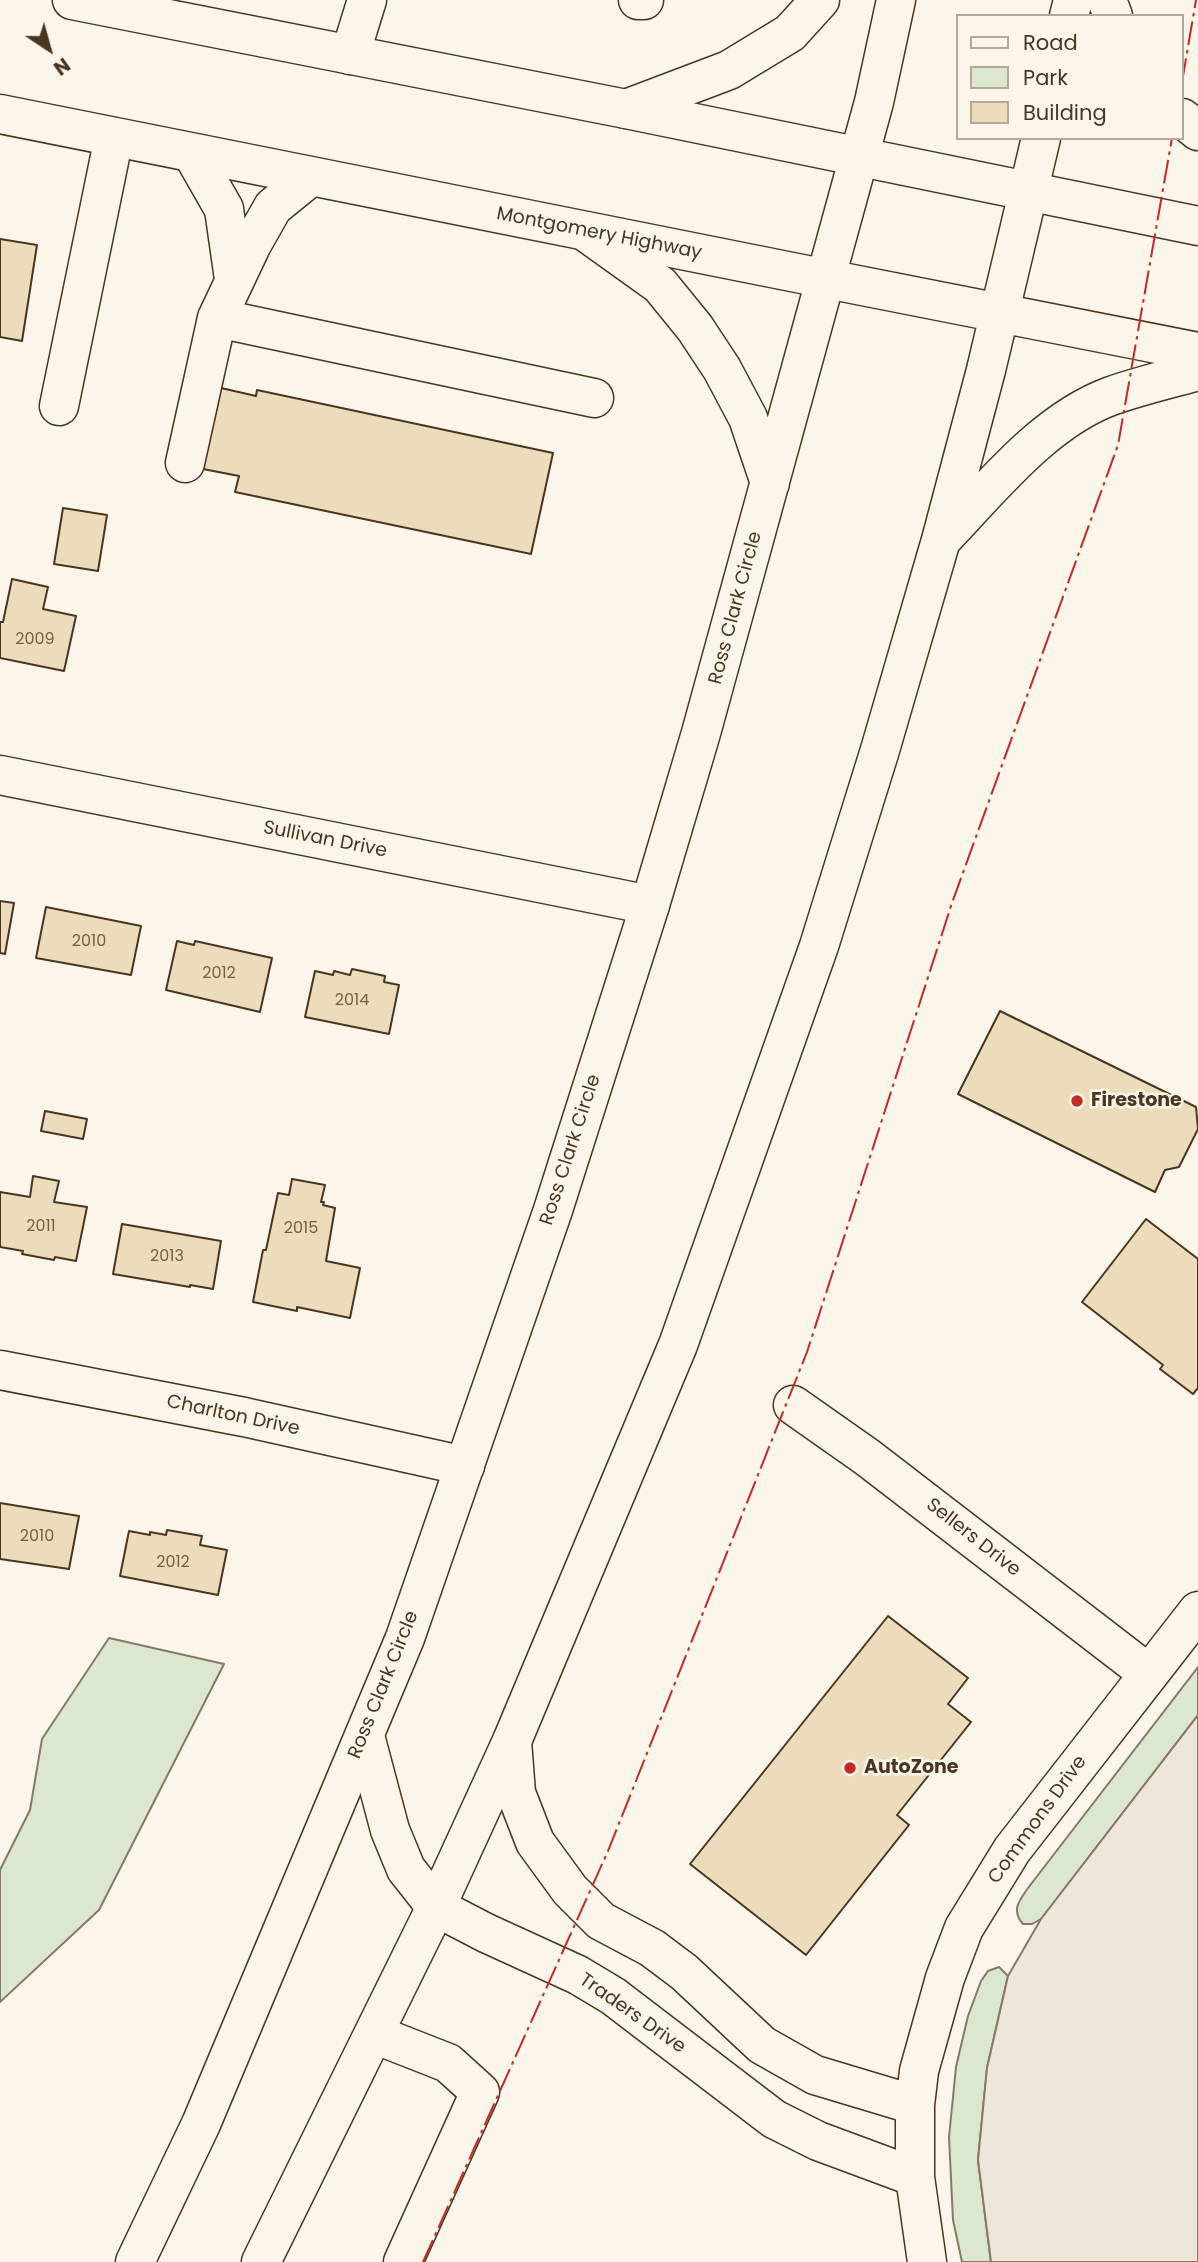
<!DOCTYPE html>
<style>
body{margin:0}
#map{position:relative;width:1198px;height:2262px;overflow:hidden;background:#fbf6e9;font-family:Poppins,sans-serif}
canvas{display:block}
.legend{position:absolute;left:956px;top:14px;width:228px;height:126px;box-sizing:border-box;background:#fbf6e9;border:2px solid #b4a999;margin:0;padding:9px 12px;list-style:none;font-size:21px;color:#4a3520}
.legend li{display:flex;align-items:center;gap:14px;height:35px}
.legend b{width:35px;border:2px solid #b4a999}
.north{position:absolute;left:14px;top:14px;width:70px;height:70px;-webkit-text-stroke:5px #fbf6e9;paint-order:stroke;rotate:144deg;font-size:19px;font-weight:700;line-height:28px;text-align:center;color:#4a3520}
.north::after{content:'';display:block;margin:auto;width:24px;height:32px;background:#4a3520;clip-path:polygon(50% 0,100% 100%,50% 72%,0 100%)}
</style>
<div id="map">
<canvas width="1198" height="2262"></canvas>
<ul class="legend">
<li><b style="height:9px;background:#fbf6e9"></b>Road</li>
<li><b style="height:19px;background:#dce7d0"></b>Park</li>
<li><b style="height:19px;background:#ecdcbc"></b>Building</li>
</ul>
<div class="north">N</div>
</div>
<script>
const c = document.querySelector('canvas').getContext('2d');
c.lineJoin = 'round';
function fillPath(path, color) { c.fillStyle = color; c.fill(path, 'evenodd'); }
function strokePath(path, color, width, dash) { c.strokeStyle = color; c.lineWidth = width; c.lineCap = dash ? 'butt' : 'round'; c.setLineDash(dash || []); c.stroke(path); }
function label(font, color, halo, rows, align = 'center') {
  c.font = font + ' Poppins,sans-serif'; c.lineWidth = 5; c.setLineDash([]); c.textBaseline = 'middle'; c.strokeStyle = halo; c.fillStyle = color; for (const [text, x, y, turn = 0] of rows) {
    c.save(); c.translate(x, y); c.rotate((+turn || 0) * Math.PI / 180); c.textAlign = isNaN(turn) ? turn : align; if (halo) c.strokeText(text, 0, 0); c.fillText(text, 0, 0); c.restore();
  }
}
const green = new Path2D(`
 M109,1638L224,1664L99,1910L0,2002V1870L30,1810L42,1739Z
 M1198,1667V1715L1041,1919L1032,1924H1023C1011,1910 1019,1901 1028,1888Z
 M999,1967L1008,1976L987,2068L978,2160L991,2262H962L953,2220L949,2137L956,2067L968,2016L981,1981L988,1971Z`);
const parking = new Path2D(`
 M1198,1715V2262H991L978,2160L987,2068L1008,1976L1041,1919Z`);
const building = new Path2D(`
 M0,239L37,245L22,341L0,337Z
 M221,388L256,396L257,390L553,453L531,554L235,492L239,476L203,469Z
 M63,508L107,515L98,571L54,564Z
 M12,579L48,587L43,609L76,616L64,671L0,658V622H3Z
 M0,901L14,903L5,954L0,953Z
 M46,907L141,926L131,975L36,958Z
 M177,941L194,945L195,941L272,958L260,1012L166,990Z
 M352,969L385,976L384,982L399,985L389,1034L305,1017L315,971L333,975L334,971L350,975Z
 M1000,1011L1196,1107L1198,1129L1179,1167L1165,1170L1155,1192L958,1094Z
 M45,1111L87,1119L83,1139L41,1131Z
 M33,1176L59,1181L54,1202L87,1207L76,1261L55,1257L54,1260L22,1254L23,1251L0,1247V1192L30,1197Z
 M292,1179L325,1185L321,1202H324L323,1205L335,1208L326,1261L360,1268L350,1318L297,1307V1311L253,1302L263,1250H266L278,1193L289,1195Z
 M1146,1219L1198,1259V1388L1193,1394L1160,1369L1163,1365L1082,1302Z
 M122,1224L221,1241L213,1289L190,1285V1287L113,1274Z
 M0,1503L79,1516L69,1569L0,1559Z
 M167,1530L202,1536L200,1545L227,1550L218,1595L120,1576L129,1531L150,1535V1532L166,1535Z
 M888,1616L968,1678L948,1704L971,1722L897,1815L909,1825L806,1955L690,1864Z`);
const minor = new Path2D(`
 M638,0H644
 M350,55L367,0
 M192,153L224,209L234,279
 M217,318L594,398
 M59,406L114,137
 M185,463L217,318L252,244L273,207L310,177
 M0,775L650,905
 M0,1370L244,1417L465,1466
 M793,1405L867,1457L1149,1674
 M365,1736L390,1830L406,1869L436,1907L486,1933L578,1975L613,1996L774,2119L818,2141L915,2177
 M512,1741L516,1793L535,1842L570,1890L601,1921L652,1948L684,1972L762,2045L815,2075L915,2105
 M374,2034L448,2063L480,2092L403,2262
 M927,2262L915,2177V2105L919,2071L945,1978L964,1928L1012,1850L1198,1611`);
const major = new Path2D(`
 M72,0L626,109L1198,226
 M0,114L827,279`);
const highway = new Path2D(`
 M1107,0L1113,16
 M1069,16L1073,0
 M626,109L729,70L790,33L820,0
 M1182,118L1198,131
 M586,232L660,285L695,328L722,369L748,418L770,483
 M827,279L1198,352
 M945,536C992,487 1045,420 1111,396C1139,386 1169,379 1198,371
 M135,2262L201,2124L405,1638L553,1210L650,905L701,733L874,102L896,0
 M261,2262L436,1907L512,1741L678,1345L819,946L880,750L941,540L986,370L1041,138`);
const power = new Path2D(`
 M1182,82L1196,0
 M423,2262L608,1851L807,1352L952,903L1118,445L1172,138`);
const markers = [
 [1077,1101,7,"#c62828"],
 [850,1768,7,"#c62828"]
];
const numberNames = [
 ["2009",35,640],
 ["2010",89,942],
 ["2012",219,974],
 ["2014",352,1001],
 ["2011",41,1227],
 ["2015",301,1229],
 ["2013",167,1257],
 ["2010",37,1537],
 ["2012",173,1563]
];
const streetNames = [
 ["Montgomery Highway",599,234,11],
 ["Ross Clark Circle",736,608,-75],
 ["Sullivan Drive",325,840,11],
 ["Ross Clark Circle",571,1150,-72],
 ["Charlton Drive",233,1416,12],
 ["Sellers Drive",973,1538,38],
 ["Ross Clark Circle",384,1685,-68],
 ["Commons Drive",1038,1820,-54],
 ["Traders Drive",632,2014,35]
];
const poiNames = [
 ["Firestone",1091,1101],
 ["AutoZone",864,1768]
];
fillPath(green, '#dce7d0');
strokePath(green, '#887966', 2);
fillPath(parking, '#ede7d9');
strokePath(parking, '#887966', 2);
fillPath(building, '#ecdcbc');
strokePath(building, '#4a3520', 2);
strokePath(minor, '#4a3520', 41);
strokePath(major, '#4a3520', 41);
strokePath(highway, '#4a3520', 41);
strokePath(minor, '#fbf6e9', 38);
strokePath(major, '#fbf6e9', 38);
strokePath(highway, '#fbf6e9', 38);
strokePath(power, '#c62828', 2, [24, 5, 3.5, 5]);
for (const [x, y, r, color] of markers) { const dot = new Path2D(); dot.arc(x, y, r, 0, 2 * Math.PI); c.fillStyle = color; c.fill(dot); strokePath(dot, '#fbf6e9', 2.5); }
label('16px', '#725f47', null, numberNames);
label('19px', '#4a3520', '#fbf6e9', streetNames);
label('bold 19px', '#4a3520', '#fbf6e9', poiNames, 'left');
</script>
